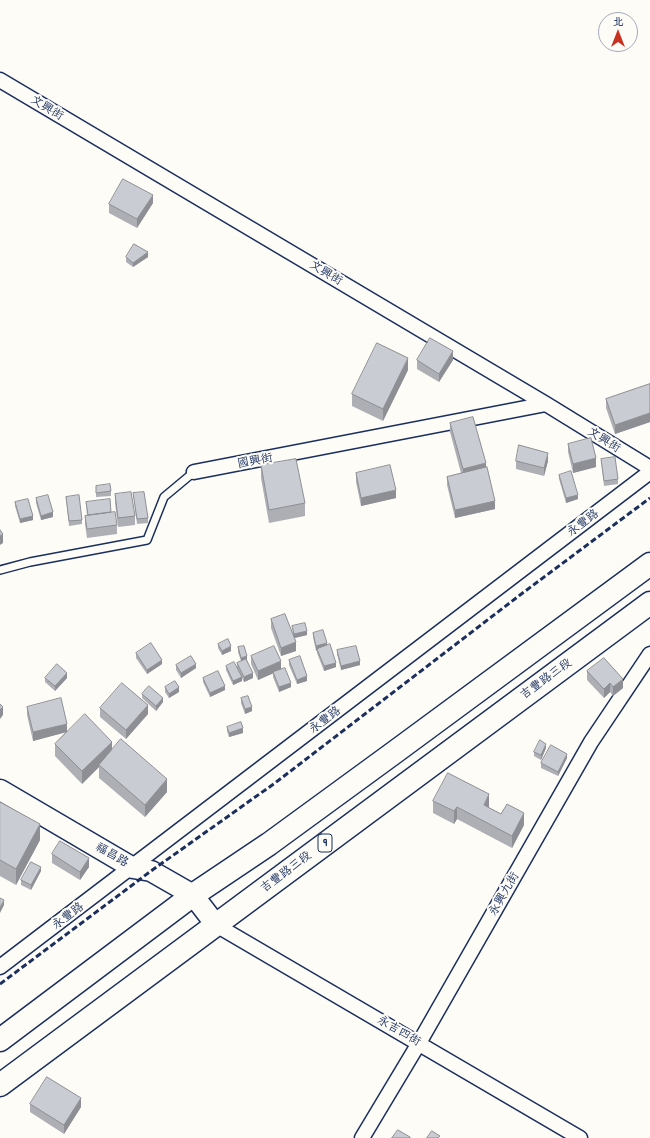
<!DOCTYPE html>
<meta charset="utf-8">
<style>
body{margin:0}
#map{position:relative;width:650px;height:1138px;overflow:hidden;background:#fdfcf7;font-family:"Patrick Hand","LXGW WenKai TC",sans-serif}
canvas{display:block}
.north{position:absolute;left:598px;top:12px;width:40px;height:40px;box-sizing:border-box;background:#fdfcf7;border:1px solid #a3aaba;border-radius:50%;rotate:0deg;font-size:11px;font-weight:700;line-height:16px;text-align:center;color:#1b2f5e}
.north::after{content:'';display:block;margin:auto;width:14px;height:18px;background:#c8321e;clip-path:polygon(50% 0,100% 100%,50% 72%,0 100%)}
</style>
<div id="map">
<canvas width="650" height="1138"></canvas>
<div class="north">北</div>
</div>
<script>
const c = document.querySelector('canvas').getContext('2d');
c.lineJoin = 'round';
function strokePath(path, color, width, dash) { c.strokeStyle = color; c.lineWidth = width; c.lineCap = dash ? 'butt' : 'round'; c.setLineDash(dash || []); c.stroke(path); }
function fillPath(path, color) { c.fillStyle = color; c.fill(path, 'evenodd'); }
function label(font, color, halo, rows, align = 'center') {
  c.font = font + ' "Patrick Hand","LXGW WenKai TC",sans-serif'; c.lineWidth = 4; c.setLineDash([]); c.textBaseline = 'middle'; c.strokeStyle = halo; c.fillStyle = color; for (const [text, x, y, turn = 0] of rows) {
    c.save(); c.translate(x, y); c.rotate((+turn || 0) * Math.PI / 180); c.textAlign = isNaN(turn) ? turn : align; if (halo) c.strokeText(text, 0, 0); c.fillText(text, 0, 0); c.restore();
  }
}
const lane = new Path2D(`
 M0,570L30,562L147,540L164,497L194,472`);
const street = new Path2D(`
 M0,80L546,404L650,468
 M194,472L546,404
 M216,925L580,1138
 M0,967L650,472
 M362,1138L419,1043L591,742L650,654`);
const secondary = new Path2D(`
 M0,790L133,868L151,871L193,895L216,925`);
const primary = new Path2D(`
 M0,1040L193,895L269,844L395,752L650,564
 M0,1085L650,603`);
const rail = new Path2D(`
 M0,984L151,871L275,783L520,595L650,498`);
const wall = new Path2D(`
 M153,203L137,228L109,213V204Z
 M126,257H148L133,267L126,262Z
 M417,360H453L439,382L417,369Z
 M408,370L383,421L352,406V394Z
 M650,384V422L615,434L606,408V399Z
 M450,423L486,468L495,509L455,518L447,485V477L461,473L450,432Z
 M568,444L596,467L573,473L568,452Z
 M601,459L618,479V484L604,486Z
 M516,461H548L544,476L516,469Z
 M261,465L305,503V516L269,523L261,478Z
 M356,473L396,498L361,506L356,482Z
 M559,475L578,499L566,503L559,479Z
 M96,486L111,491V496L96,497Z
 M133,493L148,518V523L137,524Z
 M115,494L135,516V525L118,527L115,503Z
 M66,497L82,520V524L69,526Z
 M36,498L53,517L41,520L36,503Z
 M15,502L33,520L20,523L15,506Z
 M86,502L111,512L117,525V534L87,538L85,524V516H87Z
 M271,619L293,634L292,626L307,635L295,638L296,651L281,656L271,628Z
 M313,633L327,645L336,667L324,671L317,653V650L316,651L313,637Z
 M218,644L231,651L222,655L218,648Z
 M238,647L247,660L253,678L244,682L242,678V681L233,685L226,670V666L237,667V663L241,661L238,652Z
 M337,650L360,665L341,670L337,654Z
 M136,653L162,664L147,674L136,658Z
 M251,656L281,669L291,687L279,692L273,677V673L258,680L251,664Z
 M289,660L307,681L297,684L289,665Z
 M176,665L196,668L181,678L176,670Z
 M587,671L623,688L613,696L610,692L604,698L587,680Z
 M45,678H67L55,691L45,682Z
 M203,678L225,690L210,697L203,682Z
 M165,687L179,692L169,698L165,692Z
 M142,694L163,702L156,711L142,698Z
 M241,698L252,711L245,714L241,703Z
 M27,707L67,731L112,750L167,792L145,817L99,778V767L82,784L55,756V744L66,732L33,741L27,715Z
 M100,708L148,714L126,739L100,717Z
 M227,727L243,733L229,737L227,731Z
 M546,748L541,760L534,756V752Z
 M567,758L558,776L541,768V763Z
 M433,801L489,807V808L524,825L512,848L457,819L454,824L433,813Z
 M0,802L40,840L16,885L0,876Z
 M52,854L89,867L80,880L52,863Z
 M41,871L31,890L21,885V880Z
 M30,1104L81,1107L64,1134L30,1112Z`);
const shadedWall = new Path2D(`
 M153,195V203L137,228V219Z
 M148,252V257L133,267V263Z
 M453,351V360L439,382V374Z
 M408,358V370L383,421V409Z
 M650,413V422L615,434V425Z
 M548,453V461L544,476V468Z
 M596,458V467L573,473V464Z
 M486,463V472L463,478V469Z
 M396,490V498L361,506V498Z
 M578,495V499L566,503V498Z
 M495,501V509L455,518V510Z
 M53,512V517L41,520V516Z
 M33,516V520L20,523V519Z
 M3,534V543L0,545V536Z
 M307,631V635L294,638V634Z
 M296,642V651L281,656V648Z
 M327,643V647L317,649V650L316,651V646Z
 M231,646V651L222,655V651Z
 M247,656V660L241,662V658Z
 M162,660V664L147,674V670Z
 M281,661V670L258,680V671Z
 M360,661V665L341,670V666Z
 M336,663V667L324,671V666Z
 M196,664V668L181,678V673Z
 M67,673V678L55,691V686Z
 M253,673V678L244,682V677Z
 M307,676V681L297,684V680Z
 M242,677V681L233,685V681Z
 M623,679V688L613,696V687Z
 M291,683V687L279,692V687Z
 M610,683V692L604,698V689Z
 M225,686V690L210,697V693Z
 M179,687V692L169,698V694Z
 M163,698V702L156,711V706Z
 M148,705V714L126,739V730Z
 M3,707V715L0,719V710Z
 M252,707V711L245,714V709Z
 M67,724V732L33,741V732Z
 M243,728V733L229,737V733Z
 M112,742V755L99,765V767L82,784V771Z
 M546,744V748L541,760V755Z
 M567,754V758L558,776V772Z
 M167,779V792L145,817V805Z
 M489,794V807L484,818V805Z
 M457,807V819L454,824V811Z
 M524,813V825L512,848V836Z
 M40,824V840L16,885V869Z
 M89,858V867L80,880V872Z
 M41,867V871L31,890V885Z
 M4,900V905L0,913V908Z
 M81,1098V1107L64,1134V1125Z`);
const building = new Path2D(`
 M123,179L153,195L137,219L109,204Z
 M134,244L148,252L133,263L126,257Z
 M430,338L453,351L439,374L417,360Z
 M377,343L408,358L383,409L352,394Z
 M650,384V413L615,425L606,399Z
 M473,417L486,463L463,469L450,423Z
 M591,438L596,458L573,464L568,444Z
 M519,445L548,453L544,468L516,461Z
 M615,457L618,479L604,481L601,459Z
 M296,459L305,503L269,510L261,465Z
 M390,465L396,490L361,498L356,473Z
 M487,467L495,501L455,510L447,477Z
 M571,471L578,495L566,498L559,475Z
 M110,484L111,491L96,493V486Z
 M131,492L135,516L118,518L115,494Z
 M144,492L148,518L137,519L133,493Z
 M48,495L53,512L41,516L36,498Z
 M79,495L82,520L69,521L66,497Z
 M28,499L33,516L20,519L15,502Z
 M110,499L111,512L88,515L86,502Z
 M115,512L117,525L87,529L85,516Z
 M0,530L3,534L0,536Z
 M285,614L296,642L281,648L271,619Z
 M305,623L307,631L294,634L292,626Z
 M323,630L327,643L316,646L313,633Z
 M228,639L231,646L222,651L218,644Z
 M151,643L162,660L147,670L136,653Z
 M330,644L336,663L324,666L317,649Z
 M244,646L247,656L241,658L238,647Z
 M274,646L281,661L258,671L251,656Z
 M356,646L360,661L341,666L337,650Z
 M191,656L196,664L181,673L176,665Z
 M300,656L307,676L297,680L289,660Z
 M604,658L623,679L613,687L610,683L604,689L587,671Z
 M246,659L253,673L244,677L237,663Z
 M234,662L242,677L233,681L226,666Z
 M57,664L67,673L55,686L45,678Z
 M285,668L291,683L279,687L273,672Z
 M218,671L225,686L210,693L203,678Z
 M175,681L179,687L169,694L165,687Z
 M122,683L148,705L126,730L100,708Z
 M149,686L163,698L156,706L142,694Z
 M248,696L252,707L245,709L241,698Z
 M61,698L67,724L33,732L27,707Z
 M0,704L3,707L0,710Z
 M85,714L112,742L82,771L55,744Z
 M241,722L243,728L229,733L227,727Z
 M121,739L167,779L145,805L99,765Z
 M540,740L546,744L541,755L534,752Z
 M551,745L567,754L558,772L541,763Z
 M448,773L489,794L484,805L501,814L507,804L524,813L512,836L457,807L454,811L433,801Z
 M0,802L40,824L16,869L0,860Z
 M60,841L89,858L80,872L52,854Z
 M31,862L41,867L31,885L21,880Z
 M0,898L4,900L0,908Z
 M47,1077L81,1098L64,1125L30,1104Z
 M398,1130L410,1137V1138H392Z
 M432,1131L440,1136L438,1138H427Z`);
const shields = [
 [325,843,14]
];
const shieldNames = [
 ["9",325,843]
];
const streetNames = [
 ["文興街",47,108,31],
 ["文興街",326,273,31],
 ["文興街",604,440,32],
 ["國興街",255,461,-11],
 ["永豐路",583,523,-37],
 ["吉豐路三段",546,679,-36],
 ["永豐路",325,720,-37],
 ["福昌路",112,855,30],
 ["吉豐路三段",286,872,-37],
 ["永興九街",504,894,-60],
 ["永豐路",68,916,-37],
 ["永吉四街",399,1031,30]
];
strokePath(lane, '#1b2f5e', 10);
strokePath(street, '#1b2f5e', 17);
strokePath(secondary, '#1b2f5e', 23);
strokePath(primary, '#1b2f5e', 25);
strokePath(lane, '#fdfcf7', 7);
strokePath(street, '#fdfcf7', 14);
strokePath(secondary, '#fdfcf7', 20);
strokePath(primary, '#fdfcf7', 22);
strokePath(rail, '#1b2f5e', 3, [6, 3]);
fillPath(wall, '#adafb5');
fillPath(shadedWall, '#8d8f94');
fillPath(building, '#c9ccd3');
strokePath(building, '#8d8f94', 1);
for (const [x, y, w] of shields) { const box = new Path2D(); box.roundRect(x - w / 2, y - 9, w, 18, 3); c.fillStyle = '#fdfcf7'; c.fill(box); strokePath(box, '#1b2f5e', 1); }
label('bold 11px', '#1b2f5e', null, shieldNames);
label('12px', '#1b2f5e', '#fdfcf7', streetNames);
</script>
